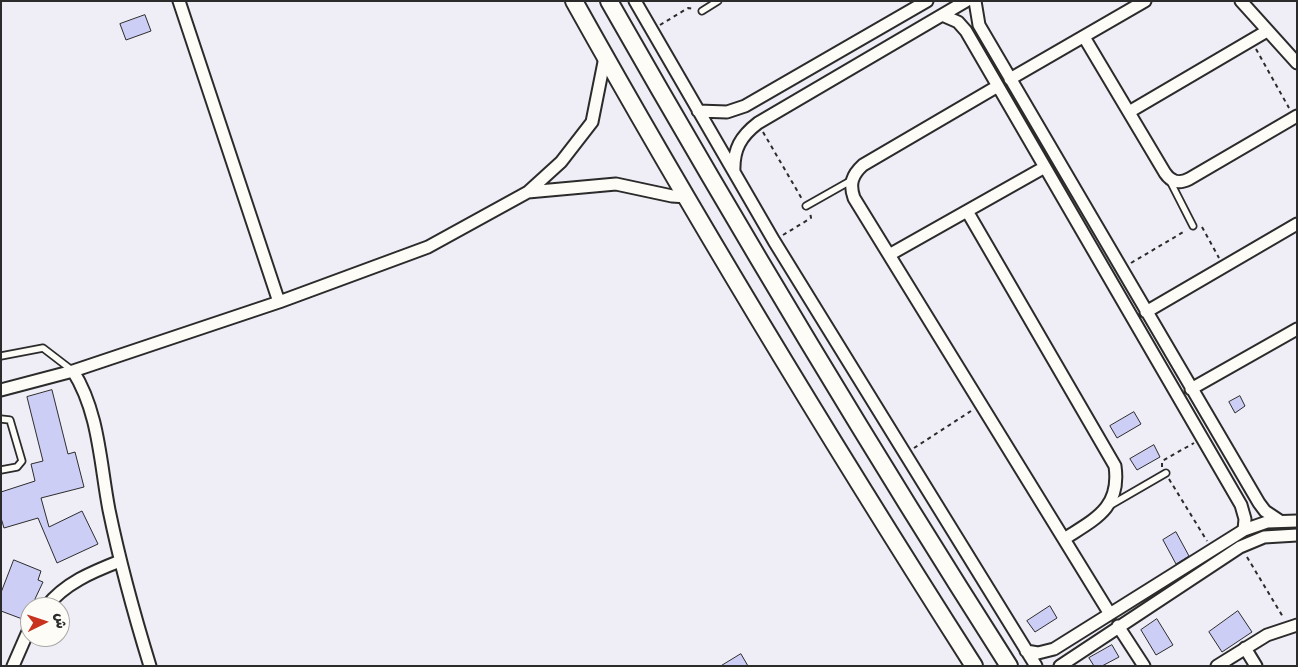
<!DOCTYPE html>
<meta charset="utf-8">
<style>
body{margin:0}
#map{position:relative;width:1298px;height:667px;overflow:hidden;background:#efeef7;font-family:Dekko,"Playpen Sans Arabic",sans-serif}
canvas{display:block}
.frame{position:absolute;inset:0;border:2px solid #2b2b2b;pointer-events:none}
.north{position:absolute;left:20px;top:597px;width:50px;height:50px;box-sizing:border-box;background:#fdfcf7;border:1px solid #a9a8a5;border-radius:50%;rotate:86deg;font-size:14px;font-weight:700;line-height:20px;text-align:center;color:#2b2b2b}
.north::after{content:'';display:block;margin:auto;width:18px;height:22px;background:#c8321e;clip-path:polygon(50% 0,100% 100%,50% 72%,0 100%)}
</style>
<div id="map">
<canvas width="1298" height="667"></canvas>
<div class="frame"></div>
<div class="north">ش</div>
</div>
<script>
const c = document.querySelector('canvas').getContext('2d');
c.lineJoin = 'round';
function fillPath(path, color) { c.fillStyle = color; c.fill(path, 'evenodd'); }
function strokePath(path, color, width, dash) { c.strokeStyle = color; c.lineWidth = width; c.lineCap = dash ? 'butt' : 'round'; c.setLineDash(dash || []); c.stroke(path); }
const building = new Path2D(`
 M145,15L151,31L126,40L120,24Z
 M52,390L68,454L75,452L84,487L41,498L49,527L82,511L98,544L57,563L38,518L4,528L1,518V492L35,481L31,464L43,461L27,397Z
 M1240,396L1245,406L1235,413L1229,402Z
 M1134,412L1141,424L1117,438L1110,426Z
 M1154,445L1160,457L1137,470L1130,459Z
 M1176,532L1189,556L1176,564L1163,540Z
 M14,560L41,571L38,580L43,582L25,620L1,611V593Z
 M1050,606L1057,618L1035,632L1027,621Z
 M1238,611L1252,632L1222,652L1209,632Z
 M1157,619L1173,645L1156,655L1141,630Z
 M1112,645L1119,657L1102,666H1094L1089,658Z
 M741,654L748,666H721Z`);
const path = new Path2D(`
 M660,25L688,8L695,9
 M1256,49L1289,108
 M763,132L802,199
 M1202,227L1219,258
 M783,235L811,218L810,212
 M1131,263L1185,231
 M914,448L971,411
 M1162,467V461L1194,443
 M1169,479L1207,541
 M1247,557L1283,617`);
const lane = new Path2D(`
 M702,11L718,1
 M1169,179L1193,226
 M806,206L852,180
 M1,356L43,348L73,371
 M1,419L10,420L22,461L17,467L1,470
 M1109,506L1166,473`);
const street = new Path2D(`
 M179,1L279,302
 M635,1L774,241L1036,666
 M975,1L979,25L1259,503L1265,511L1280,521
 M1241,1L1297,63
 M942,15L958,22L966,31L1241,505L1245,519L1244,530
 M1084,37L1165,173C1171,182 1179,184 1189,179L1297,116
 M1010,79L1145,1
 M998,86L863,165C852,175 849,184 854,198L1110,614
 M698,111L727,112L745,106L927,1
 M1129,112L1267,31
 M734,172C733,149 741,136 758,123L966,1
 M528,192L616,184L672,196L687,197
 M967,211L1115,466C1121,508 1095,519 1064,539
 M889,255L1045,167
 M1146,312L1297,224
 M73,371L279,302L428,247L528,192L561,162L592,122L605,57
 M1191,389L1297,329
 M1,390L73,371C99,412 100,463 109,510C120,563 134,614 150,666
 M46,607C65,583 92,572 120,561
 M1118,626L1144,666
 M1245,648L1256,666
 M1026,651L1038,653L1054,649L1244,530L1267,522L1297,521
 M13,666L30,627
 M1060,666L1240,547L1264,537L1297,535
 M1217,666L1267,635L1297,625`);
const secondary = new Path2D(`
 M574,1C700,227 835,448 974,666
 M609,1C737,226 870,448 1009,666`);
fillPath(building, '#cdcef6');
strokePath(building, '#2b2b2b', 1);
strokePath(lane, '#2b2b2b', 9);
strokePath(street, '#2b2b2b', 15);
strokePath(secondary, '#2b2b2b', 20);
strokePath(path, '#2b2b2b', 2, [4, 4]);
strokePath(lane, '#fdfcf7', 5.5);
strokePath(street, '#fdfcf7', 11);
strokePath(secondary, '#fdfcf7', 16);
</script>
